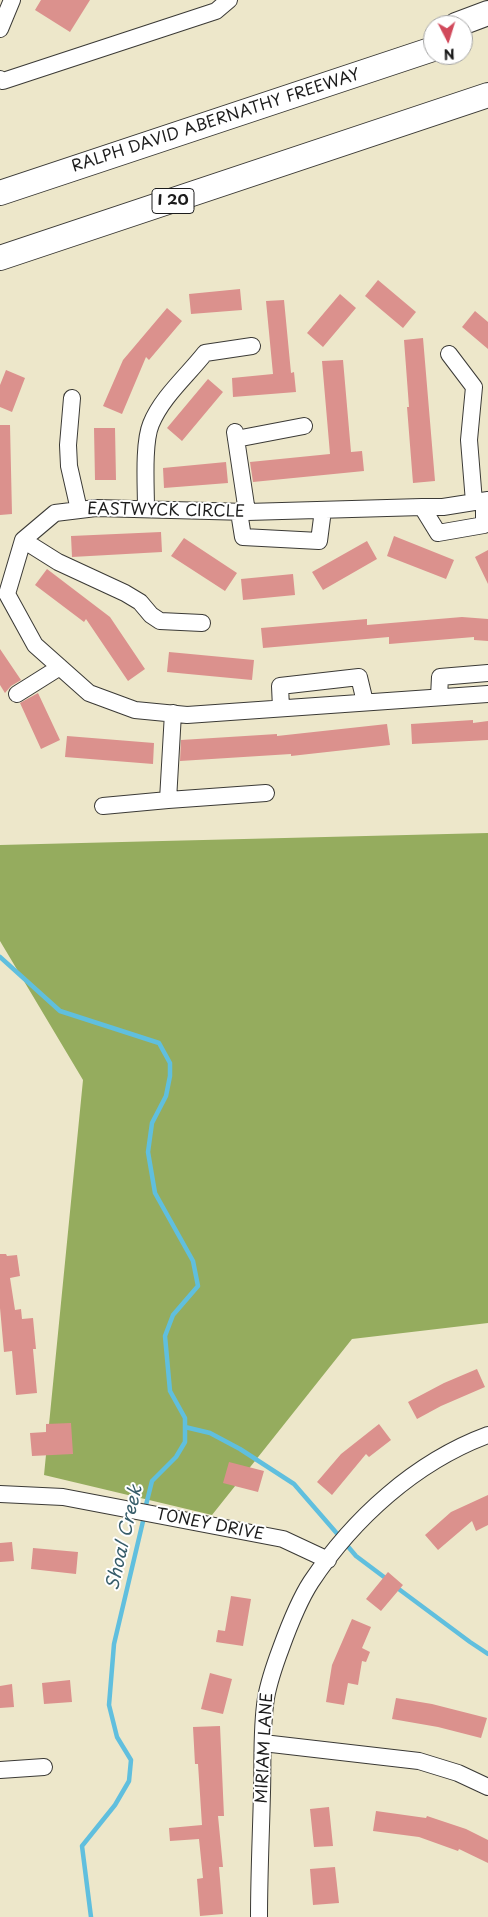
<!DOCTYPE html>
<style>
body{margin:0}
#map{position:relative;width:488px;height:1917px;overflow:hidden;background:#ede7ca;font-family:"Playpen Sans",sans-serif}
canvas{display:block}
.north{position:absolute;left:423px;top:15px;width:50px;height:50px;box-sizing:border-box;background:#fff;border:1px solid #a4a4a4;border-radius:50%;rotate:175deg;font-size:14px;font-weight:700;line-height:20px;text-align:center;color:#1c1c1c}
.north::after{content:'';display:block;margin:auto;width:18px;height:22px;background:#d1495b;clip-path:polygon(50% 0,100% 100%,50% 72%,0 100%)}
</style>
<div id="map">
<canvas width="488" height="1917"></canvas>
<div class="north">N</div>
</div>
<script>
const c = document.querySelector('canvas').getContext('2d');
c.lineJoin = 'round';
function fillPath(path, color) { c.fillStyle = color; c.fill(path, 'evenodd'); }
function strokePath(path, color, width, dash) { c.strokeStyle = color; c.lineWidth = width; c.lineCap = dash ? 'butt' : 'round'; c.setLineDash(dash || []); c.stroke(path); }
function label(font, color, halo, rows, align = 'center') {
  c.font = font + ' "Playpen Sans",sans-serif'; c.lineWidth = 4; c.setLineDash([]); c.textBaseline = 'middle'; c.strokeStyle = halo; c.fillStyle = color; for (const [text, x, y, turn = 0] of rows) {
    c.save(); c.translate(x, y); c.rotate((+turn || 0) * Math.PI / 180); c.textAlign = isNaN(turn) ? turn : align; if (halo) c.strokeText(text, 0, 0); c.fillText(text, 0, 0); c.restore();
  }
}
const forest = new Path2D(`
 M488,833V1323L352,1339L212,1515L44,1475L83,1080L0,941V845Z`);
const stream = new Path2D(`
 M0,957L60,1011L159,1043L170,1063V1076L166,1096L152,1123L148,1152L155,1193L193,1261L198,1286L173,1315L165,1336L170,1391L185,1418V1442L176,1457L152,1481L145,1509
 M185,1427L210,1433L240,1449L294,1484L340,1537
 M345,1543L356,1556L388,1580
 M396,1587L470,1642L488,1654
 M91,1917L82,1846L115,1805L129,1781L131,1760L117,1737L109,1705L114,1644L144,1517`);
const building = new Path2D(`
 M41,0H90L70,32L35,10Z
 M378,280L416,312L403,328L365,296Z
 M240,289L242,310L191,314L189,294Z
 M340,294L356,308L323,347L307,333Z
 M284,300L291,373L294,372L296,392L233,397L232,378L273,374L266,301Z
 M167,308L182,321L149,360L146,357L122,414L103,406L123,360Z
 M475,311L488,322V349L462,327Z
 M423,338L435,481L413,483L407,407H409L404,340Z
 M343,360L351,452L362,451L364,471L253,482L250,462L330,454L322,361Z
 M6,370L25,378L12,412L0,407V385Z
 M208,379L223,392L182,441L167,428Z
 M0,425H10L12,514L0,515Z
 M94,428H115L116,480H95Z
 M226,462L228,483L164,488L163,468Z
 M161,532L162,552L72,557L71,536Z
 M394,536L454,560L446,579L387,556Z
 M184,538L237,573L225,591L171,556Z
 M367,541L377,559L323,590L312,572Z
 M488,550V584L475,557Z
 M47,569L110,617L145,669L128,681L86,619L84,622L35,585Z
 M293,574L295,595L243,600L241,579Z
 M462,617L488,619V641L474,640V637L389,644V637L263,648L261,628L367,619V625Z
 M0,649L21,680L11,686L5,693L0,685Z
 M169,652L254,660L252,680L167,672Z
 M38,693L60,740L41,749L20,703Z
 M473,720V723L488,721V740L412,744L411,724Z
 M387,724L390,745L291,756V754L180,761L181,740L277,734V736Z
 M67,736L154,743L153,764L65,757Z
 M0,1254H6L7,1256L17,1255L20,1276L10,1278L15,1310L21,1309L22,1319L33,1318L36,1349H33L37,1393L16,1395L12,1351L4,1352L0,1308Z
 M477,1369L485,1387L441,1406L417,1419L408,1402L444,1383Z
 M71,1423L73,1454L32,1456L30,1433L46,1432V1424Z
 M379,1424L391,1440L369,1457L366,1454L332,1495L317,1482L341,1454Z
 M229,1462L264,1471L258,1492L223,1483Z
 M488,1495V1525L476,1531L472,1521L438,1550L425,1535L451,1512Z
 M12,1542L14,1561L0,1562V1543Z
 M33,1548L78,1552L76,1574L31,1569Z
 M388,1572L403,1585L381,1611L366,1599Z
 M231,1596L251,1599L243,1646L216,1642L218,1630L225,1631Z
 M352,1619L371,1627L362,1648L370,1652L366,1662L362,1661L358,1685L348,1683L344,1705L326,1702L332,1665Z
 M210,1673L232,1679L223,1714L201,1709Z
 M70,1680L72,1702L44,1704L42,1683Z
 M12,1684L14,1707L0,1708V1686Z
 M396,1698L432,1704L487,1718L481,1738L438,1727L392,1719Z
 M220,1726L224,1816H218L223,1867H219L223,1914L200,1916L197,1879L203,1878L199,1839L170,1841L169,1828L202,1825L198,1764H195L193,1727Z
 M329,1807L333,1846L314,1847L310,1809Z
 M376,1811L426,1818L427,1816L466,1829L488,1840V1863L459,1849L458,1851L419,1837L373,1831Z
 M335,1867L339,1903L313,1905L310,1869Z`);
const minor = new Path2D(`
 M0,29L12,0
 M0,79L3,81L216,11L229,0
 M449,354L474,387L469,440L474,502
 M72,398L68,445L69,466L79,510
 M235,432L247,512
 M236,439L304,426
 M488,500L443,507H422L247,512L96,508L55,513L23,540L7,594L35,645L89,693L135,710L187,715L488,694
 M422,507L438,533L484,525V501
 M146,509C146,487 143,443 151,424C162,397 187,376 205,353L252,346
 M239,512L243,537L319,541L323,510
 M23,540L58,562L125,593L140,602L151,615L160,621L202,623
 M17,694L60,667
 M439,697L440,677L488,673
 M281,708L280,686L359,677L365,702
 M168,800L266,793
 M103,806L168,800L173,713
 M0,1494L63,1497L283,1539L328,1560
 M263,1743L419,1761L458,1773L488,1787
 M0,1770L44,1767
 M259,1917C259,1875 261,1834 262,1792C263,1761 261,1729 266,1698C269,1681 275,1664 281,1648C289,1626 298,1602 311,1582C353,1519 415,1462 488,1435`);
const highway = new Path2D(`
 M456,25L488,13
 M0,193L433,49
 M0,258L488,95`);
const shields = [
 [173,201,42]
];
const shieldNames = [
 ["I 20",173,201]
];
const streetNames = [
 ["RALPH DAVID ABERNATHY FREEWAY",216,121,-18],
 ["EASTWYCK CIRCLE",166,511,1],
 ["TONEY DRIVE",210,1525,11],
 ["MIRIAM LANE",265,1748,-87]
];
const waterNames = [
 ["Shoal Creek",125,1538,-77]
];
fillPath(forest, '#95ac5e');
strokePath(stream, '#60bfde', 4.5);
fillPath(building, '#db918d');
strokePath(minor, '#3b3a36', 18);
strokePath(highway, '#3b3a36', 26);
strokePath(minor, '#fff', 16);
strokePath(highway, '#fff', 24);
for (const [x, y, w] of shields) { const box = new Path2D(); box.roundRect(x - w / 2, y - 12.5, w, 25, 4); c.fillStyle = '#fff'; c.fill(box); strokePath(box, '#1c1c1c', 1); }
label('bold 15px', '#1c1c1c', null, shieldNames);
label('16px', '#1c1c1c', '#fff', streetNames);
label('italic 18px', '#375d6a', '#fff', waterNames);
</script>
